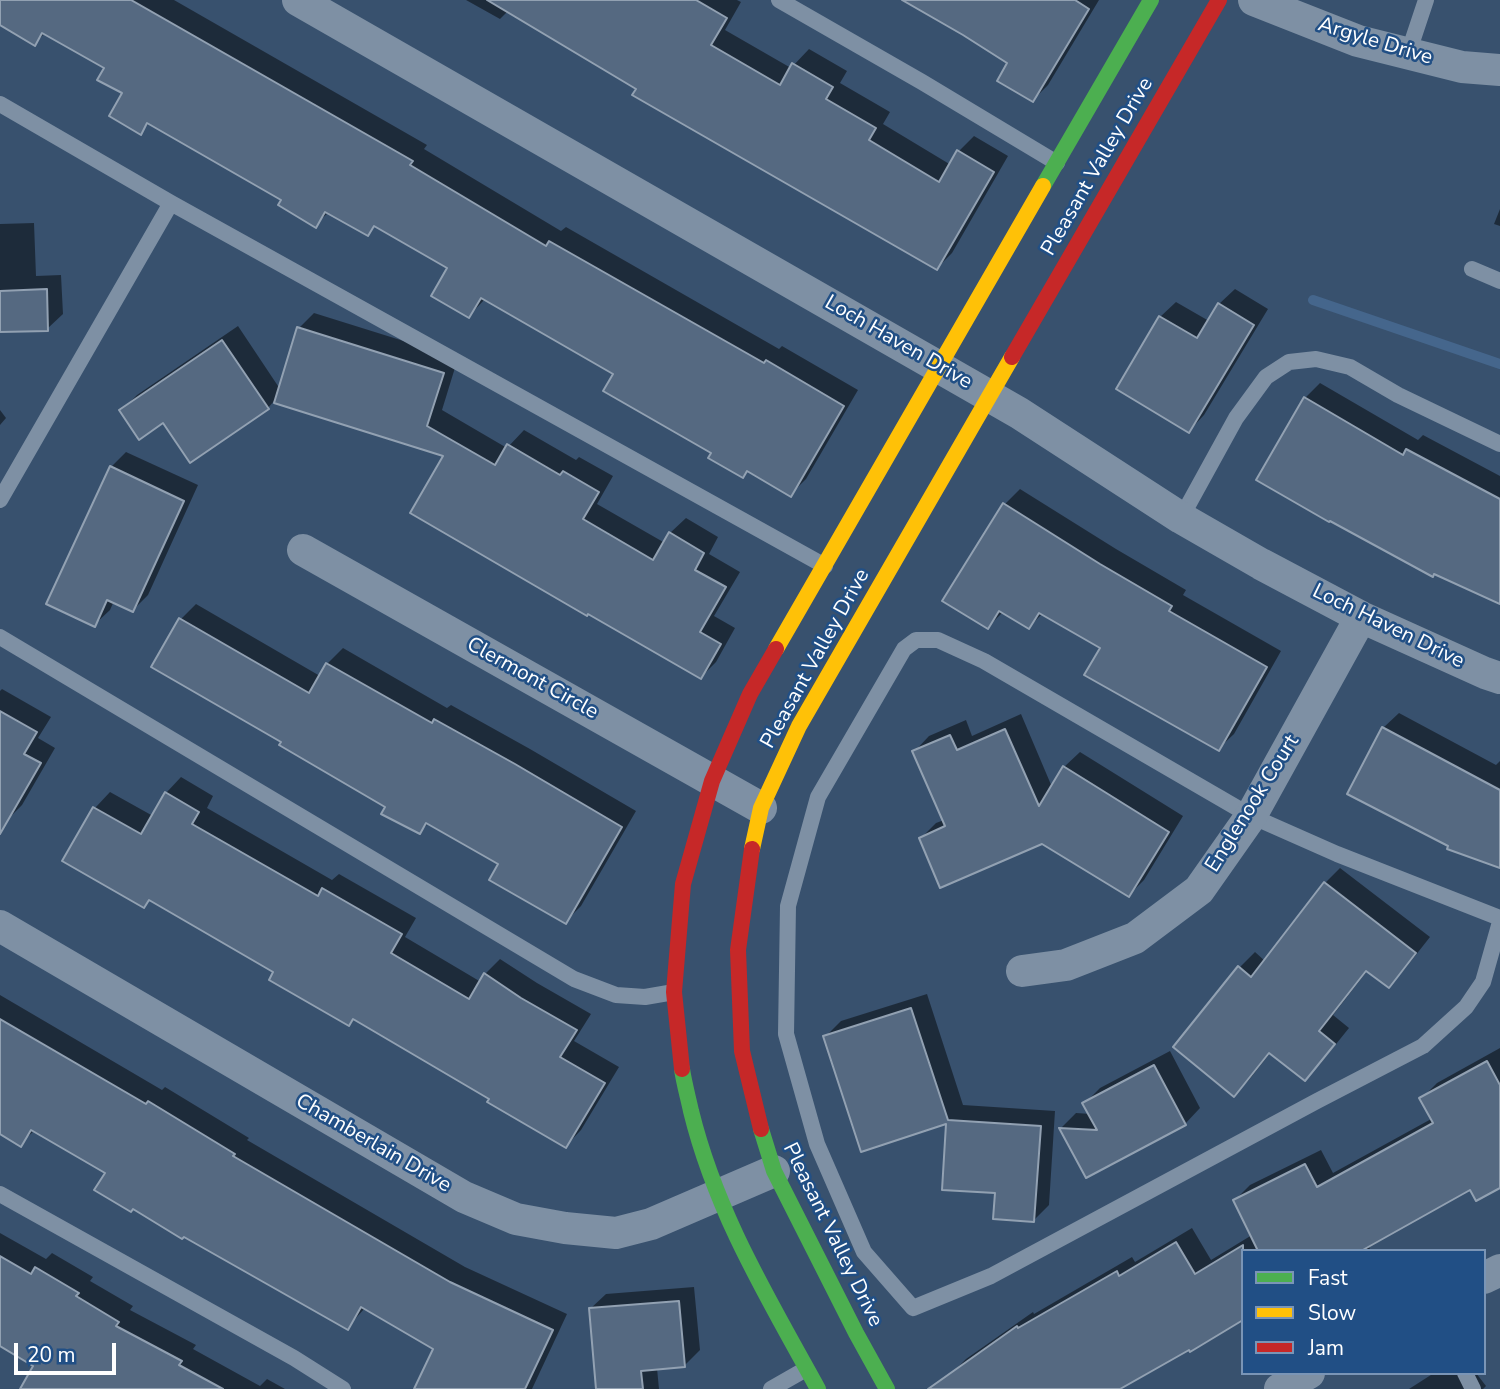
<!DOCTYPE html>
<style>
body{margin:0}
#map{position:relative;width:1500px;height:1389px;overflow:hidden;background:#38516e;font-family:"Nunito Sans",sans-serif}
canvas{display:block}
.legend{position:absolute;left:1241px;top:1249px;width:245px;height:126px;box-sizing:border-box;background:#214f85;border:2px solid #7a95b6;margin:0;padding:9px 12px;list-style:none;font-size:21px;color:#fff}
.legend li{display:flex;align-items:center;gap:14px;height:35px}
.legend b{width:35px;border:2px solid #7a95b6}
.scale{position:absolute;left:14px;top:1343px;width:102px;height:32px;box-sizing:border-box;border:4px solid #fff;border-top:0;padding-left:9px;font-size:21px;line-height:24px;white-space:nowrap;color:#fff;-webkit-text-stroke:5px #214f85;paint-order:stroke}
</style>
<div id="map">
<canvas width="1500" height="1389"></canvas>
<ul class="legend">
<li><b style="height:9px;background:#4caf50"></b>Fast</li>
<li><b style="height:9px;background:#ffc107"></b>Slow</li>
<li><b style="height:9px;background:#c62828"></b>Jam</li>
</ul>
<div class="scale">20 m</div>
</div>
<script>
const c = document.querySelector('canvas').getContext('2d');
c.lineJoin = 'round';
function fillPath(path, color) { c.fillStyle = color; c.fill(path, 'evenodd'); }
function strokePath(path, color, width, dash) { c.strokeStyle = color; c.lineWidth = width; c.lineCap = dash ? 'butt' : 'round'; c.setLineDash(dash || []); c.stroke(path); }
function label(font, color, halo, rows, align = 'center') {
  c.font = font + ' "Nunito Sans",sans-serif'; c.lineWidth = 5; c.setLineDash([]); c.textBaseline = 'middle'; c.strokeStyle = halo; c.fillStyle = color; for (const [text, x, y, turn = 0] of rows) {
    c.save(); c.translate(x, y); c.rotate((+turn || 0) * Math.PI / 180); c.textAlign = isNaN(turn) ? turn : align; if (halo) c.strokeText(text, 0, 0); c.fillText(text, 0, 0); c.restore();
  }
}
const shadow = new Path2D(`
 M0,0H174L427,145L424,149L561,231L566,227L779,349L782,346L858,390L806,479L790,495L748,470L743,476L615,374L485,299L469,316L450,268L376,225L368,234L329,212L315,225L284,200L150,122L141,132L124,93L106,67L46,32L34,44L0,23Z
 M466,0H737L741,2L725,30L791,68L809,49L847,71L840,83L890,112L883,124L951,165L959,151L974,136L1008,156L952,253L937,268L508,11L500,19Z
 M906,0H1099L1048,85L1033,100L1010,63Z
 M1500,209V226L1494,224Z
 M34,223L36,276L61,275L63,314L47,329L0,330V224Z
 M1235,289L1268,309L1204,415L1189,431L1160,317L1176,302L1209,321L1219,304Z
 M314,313L458,358L442,410L507,448L524,430L576,460L579,457L613,476L597,504L665,543L670,533L686,518L718,537L709,554L740,572L714,616L735,628L716,662L701,677L446,455L274,401L268,408L163,421L121,411L137,395L238,326L280,389L299,328Z
 M1320,383L1418,440L1423,435L1500,476V602L1305,398Z
 M0,410L6,418L0,425Z
 M126,452L198,485L148,595L133,610L114,601L110,610L94,625L111,467Z
 M1020,489L1116,549L1186,590L1183,595L1281,651L1234,734L1218,749L1102,647L1043,613L1029,627L1004,611L988,627L1005,504Z
 M196,604L320,676L327,664L343,648L447,708L451,705L530,749L636,811L581,906L565,922L501,863L429,823L419,832L388,806L283,742L181,619Z
 M2,689L51,717L38,738L55,748L22,805L7,820L0,816V691Z
 M1399,713L1496,765L1500,761V866L1383,728Z
 M1021,714L1052,787L1064,767L1080,752L1183,816L1144,880L1129,895L1042,842L921,838L936,823L944,820L914,752L929,736L966,720L972,736Z
 M181,777L213,796L207,808L332,880L339,874L416,918L405,937L481,982L485,974L500,959L537,983L591,1014L574,1041L619,1067L581,1130L566,1146L491,1099L354,1018L348,1024L276,972L150,899L144,906L65,860L95,808L110,792L153,816L166,793Z
 M1340,868L1430,937L1404,970L1389,986L1368,970L1333,1015L1349,1028L1320,1064L1304,1079L1271,1052L1249,1080L1234,1095L1240,967L1255,952L1265,961L1325,883Z
 M927,994L963,1105L1055,1111L1049,1205L1034,1220L997,1192L948,1122L825,1037L841,1021Z
 M0,995L162,1090L165,1087L249,1138L247,1140L465,1267L567,1314L532,1389H428L435,1348L365,1308L347,1328L107,1173L35,1130L20,1144L0,1132Z
 M1500,1048V1186L1471,1188L1368,1245L1371,1251H1243L1117,1389H962L951,1374L966,1359L1033,1312L1034,1314L1132,1257L1135,1262L1192,1228L1211,1260L1252,1235L1235,1200L1250,1185L1321,1150L1333,1173L1433,1118L1422,1098L1437,1083Z
 M1170,1051L1200,1108L1185,1124L1087,1176L1061,1128L1076,1113L1091,1114L1085,1103L1100,1088Z
 M0,1233L46,1259L52,1253L93,1277L90,1281L133,1306L130,1310L196,1345L193,1349L260,1386L267,1379L285,1389H23L36,1365L0,1344Z
 M694,1287L700,1350L684,1366L657,1368L659,1389H597L590,1309L606,1294Z
 M1434,1373H1476L1486,1386L1483,1389H1409Z`);
const stream = new Path2D(`
 M1313,300L1500,364`);
const building = new Path2D(`
 M0,0H131L413,161L410,165L546,246L549,241L764,363L766,360L844,406L791,497L747,471L743,478L708,458L711,453L603,391L613,374L481,298L469,318L431,296L447,268L374,226L368,236L325,212L316,228L278,205L281,200L147,123L141,135L109,116L122,93L97,80L104,68L42,33L35,46L0,25Z
 M487,0H696L727,18L711,45L780,85L792,63L833,87L826,99L876,128L869,140L939,182L957,150L994,172L937,270L632,95L636,89Z
 M902,0H1075L1089,9L1033,102L997,81L1007,63L963,35Z
 M47,289L48,331L0,332V291Z
 M1218,303L1254,325L1189,433L1116,389L1159,316L1197,338Z
 M297,327L444,373L427,426L495,465L507,444L560,475L563,471L599,492L583,519L653,560L669,532L704,553L695,570L726,587L700,632L721,644L701,679L588,614L587,616L410,513L443,456L274,403Z
 M222,340L269,409L190,463L163,423L139,440L119,410Z
 M1304,397L1403,455L1406,449L1500,499V604L1434,574L1433,577L1330,521L1329,522L1256,480Z
 M110,466L184,501L133,612L107,600L95,627L46,604Z
 M1003,503L1100,564L1172,606L1169,611L1267,667L1219,751L1084,675L1100,648L1039,613L1029,629L999,611L988,629L942,601Z
 M179,618L309,693L326,663L432,723L434,719L515,764L622,827L566,924L489,880L498,864L426,823L420,834L381,814L385,807L279,745L281,742L151,667Z
 M0,711L37,732L24,754L41,763L0,834Z
 M1382,727L1500,790V868L1447,849L1448,846L1347,794Z
 M1005,729L1039,806L1063,766L1169,832L1129,897L1042,844L940,888L919,838L945,826L912,751L950,735L957,750Z
 M165,792L199,812L192,824L318,896L322,888L402,934L391,953L469,999L484,973L521,998L577,1030L560,1057L605,1083L566,1148L487,1102L489,1099L353,1019L349,1026L269,980L273,972L149,900L144,908L62,861L93,807L141,834Z
 M1324,882L1416,953L1389,988L1366,971L1319,1031L1335,1044L1305,1081L1269,1053L1234,1097L1173,1047L1238,966L1251,977Z
 M911,1008L948,1120L1041,1126L1034,1222L993,1219L995,1193L942,1190L946,1124L861,1152L823,1036Z
 M0,1019L146,1104L148,1101L235,1154L233,1156L450,1282L553,1330L525,1389H414L433,1349L361,1307L348,1330L184,1237L182,1239L133,1209L131,1212L94,1190L105,1173L31,1130L21,1147L0,1134Z
 M1487,1061L1500,1085V1188L1476,1201L1470,1190L1361,1251H1258L1233,1200L1305,1164L1317,1187L1433,1123L1419,1098Z
 M1154,1065L1186,1125L1086,1178L1059,1128L1097,1130L1082,1103Z
 M1176,1242L1195,1274L1243,1245V1320L1190,1352L1189,1350L1120,1389H928L1017,1326L1018,1328L1117,1271L1119,1276Z
 M0,1256L31,1274L35,1267L79,1293L76,1296L119,1322L116,1326L182,1361L179,1365L223,1389H20L33,1366L0,1346Z
 M679,1301L685,1367L641,1371L643,1389H596L589,1308Z`);
const lane = new Path2D(`
 M779,0L922,82L1057,163
 M1408,54L1426,0
 M0,104L171,203L825,566
 M1472,269L1500,281
 M0,500L171,203
 M1181,518L1236,418L1266,377L1289,362L1316,359L1350,367L1398,395L1500,444
 M0,637L574,979L616,995L645,997L674,992
 M1500,918L1337,854L1251,816L984,661L938,640H916L904,649L818,797L788,906L786,1034L817,1144L864,1252L913,1308L991,1276L1317,1101L1423,1046L1466,1007L1483,982L1500,922
 M0,1194L294,1358L343,1389
 M1465,1373L1473,1389
 M771,1389L806,1369`);
const street = new Path2D(`
 M298,0L1019,413L1181,518L1261,564L1361,617L1485,673L1500,678
 M1254,0L1358,41L1462,67L1500,70
 M303,550L761,808
 M0,926L464,1197L516,1219L565,1228L616,1233L651,1224L774,1171
 M1022,971L1066,965L1135,938L1199,890L1251,816L1361,617
 M1484,1278L1500,1270
 M1280,1389L1309,1373`);
const fast = new Path2D(`
 M1043,186L1151,0
 M682,1069C684,1083 688,1097 691,1111C716,1213 768,1298 818,1389
 M761,1129L774,1171L856,1333L887,1389`);
const slow = new Path2D(`
 M776,649L1043,186
 M752,849L761,808L799,726L1012,357`);
const jam = new Path2D(`
 M1012,357L1219,0
 M752,849L738,950L742,1051L761,1129
 M682,1069L674,992L683,884L712,781L750,694L776,649`);
const streetNames = [
 ["Argyle Drive",1375,42,17],
 ["Pleasant Valley Drive",1098,167,-60],
 ["Loch Haven Drive",898,343,30],
 ["Loch Haven Drive",1388,627,26],
 ["Pleasant Valley Drive",816,659,-61],
 ["Clermont Circle",532,679,29],
 ["Englenook Court",1253,804,-58],
 ["Chamberlain Drive",373,1144,30],
 ["Pleasant Valley Drive",832,1235,64]
];
fillPath(shadow, '#0007');
strokePath(stream, '#45668c', 10);
fillPath(building, '#556981');
strokePath(building, '#92a1b2', 2);
strokePath(lane, '#7e90a4', 16);
strokePath(street, '#7e90a4', 32);
strokePath(fast, '#4caf50', 16);
strokePath(slow, '#ffc107', 16);
strokePath(jam, '#c62828', 16);
label('21px', '#fff', '#214f85', streetNames);
</script>
